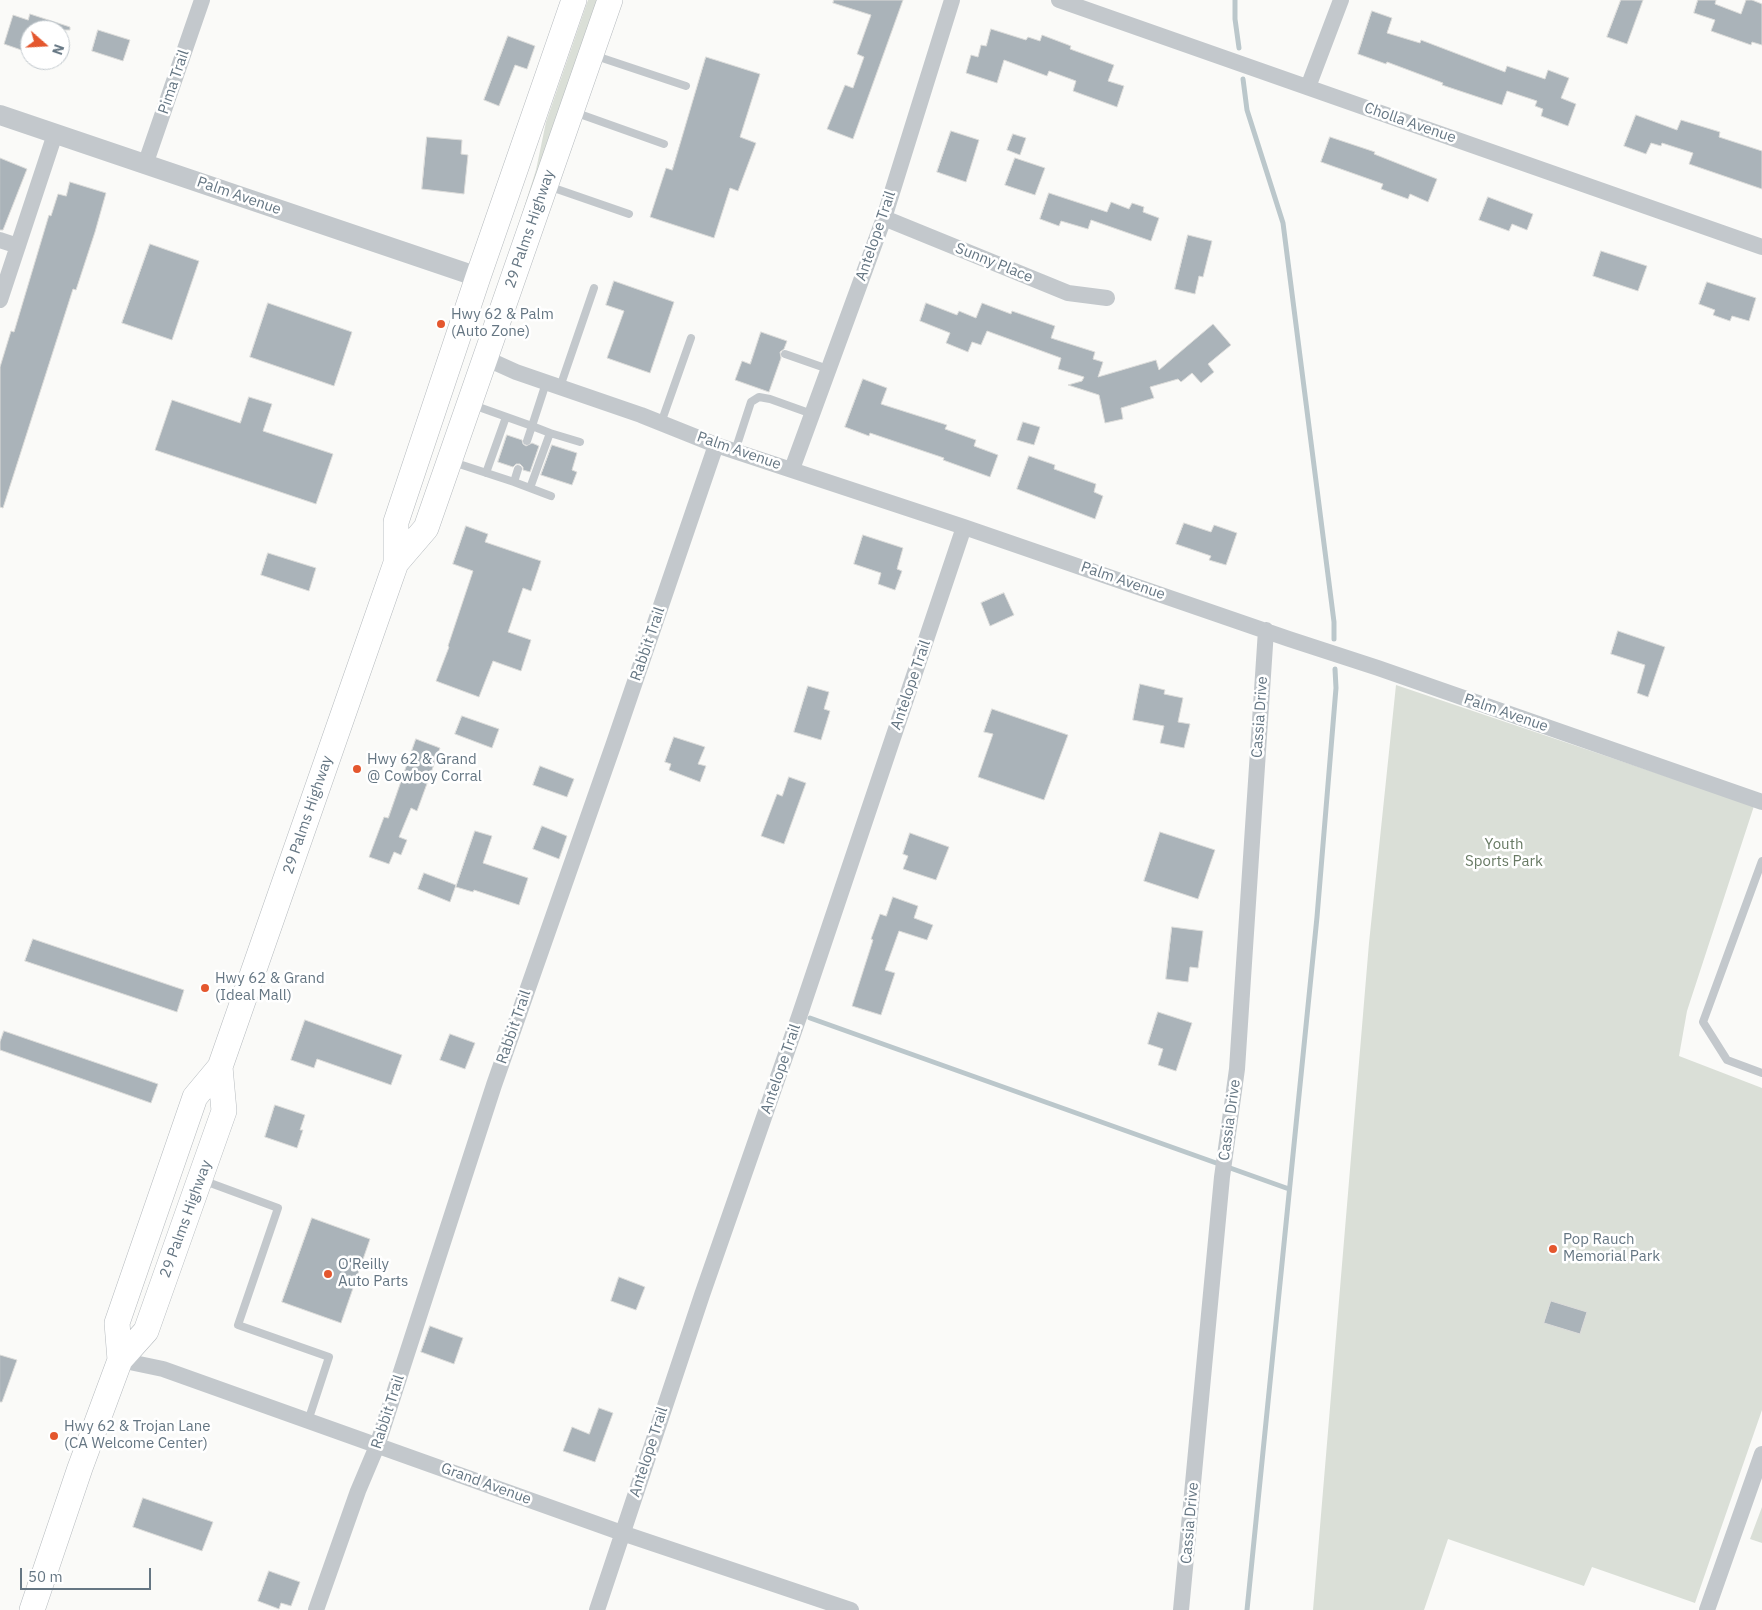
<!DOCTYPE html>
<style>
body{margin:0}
#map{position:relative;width:1762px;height:1610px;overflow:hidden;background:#fafaf8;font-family:"IBM Plex Sans",sans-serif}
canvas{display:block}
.north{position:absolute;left:20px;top:20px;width:50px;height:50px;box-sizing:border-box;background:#fff;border:1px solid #c1c8cd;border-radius:50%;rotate:109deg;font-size:14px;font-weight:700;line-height:20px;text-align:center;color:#657683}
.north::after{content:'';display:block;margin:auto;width:18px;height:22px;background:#e4572e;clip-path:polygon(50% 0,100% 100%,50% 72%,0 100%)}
.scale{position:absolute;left:20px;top:1568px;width:131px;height:22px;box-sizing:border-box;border:2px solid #657683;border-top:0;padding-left:6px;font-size:15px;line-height:18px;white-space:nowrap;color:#657683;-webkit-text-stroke:4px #fff;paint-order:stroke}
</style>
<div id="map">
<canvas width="1762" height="1610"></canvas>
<div class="north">N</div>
<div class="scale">50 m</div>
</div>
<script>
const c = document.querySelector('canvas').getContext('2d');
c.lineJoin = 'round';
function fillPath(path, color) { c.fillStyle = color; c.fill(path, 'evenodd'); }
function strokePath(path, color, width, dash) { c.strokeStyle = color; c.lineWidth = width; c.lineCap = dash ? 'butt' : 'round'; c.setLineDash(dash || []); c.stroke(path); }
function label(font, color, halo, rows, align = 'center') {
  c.font = font + ' "IBM Plex Sans",sans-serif'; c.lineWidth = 5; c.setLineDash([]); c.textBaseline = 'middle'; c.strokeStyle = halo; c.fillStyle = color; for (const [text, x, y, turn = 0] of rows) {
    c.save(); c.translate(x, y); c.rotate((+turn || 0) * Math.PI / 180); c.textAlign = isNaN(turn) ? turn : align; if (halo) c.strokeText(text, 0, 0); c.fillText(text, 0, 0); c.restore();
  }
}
const green = new Path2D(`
 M588,0H601L506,264L536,170L546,122Z
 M1396,685L1754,806L1687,1011L1679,1056L1762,1088V1410L1695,1603L1592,1567L1584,1586L1448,1539L1424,1610H1313L1369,943Z
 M1762,1507V1543L1750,1539Z`);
const stream = new Path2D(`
 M1235,0V19L1239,48
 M1243,79L1247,110L1283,223L1334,622V639
 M810,1018L1289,1189
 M1247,1610L1317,917L1336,688L1335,669`);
const building = new Path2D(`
 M834,0H903L853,139L827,129L845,85L853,88L864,57L857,54L871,15L833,3Z
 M1621,0H1643L1627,44L1607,37Z
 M1698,0H1716L1715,4L1741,14L1746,0H1752L1762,4V45L1752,42L1751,45L1711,31L1715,20L1694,13Z
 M1372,11L1392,18L1387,33L1420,43L1421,40L1505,72L1507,66L1545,79L1548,70L1569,78L1561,98L1576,104L1568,126L1541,116L1543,109L1535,106L1537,101L1507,91L1502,105L1442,85L1443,83L1387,62L1386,64L1358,54Z
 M30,14L70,27V30H30V53L4,44L13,15L28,20Z
 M991,29L1026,40L1028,37L1040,41L1042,35L1071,46L1070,49L1114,65L1108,81L1124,86L1117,107L1073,91L1076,81L1049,71L1047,76L1004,60L997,83L966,73L971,55L978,57L981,45L986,46Z
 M98,30L130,40L123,61L92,51Z
 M508,36L535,46L527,69L515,65L499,106L484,100Z
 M706,57L760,74L740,137L756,143L738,191L730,188L714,238L650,217L666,168L672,170Z
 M1636,115L1677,130L1681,120L1720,132L1719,137L1762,151V189L1689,164L1693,153L1662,143L1661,146L1651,143L1646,154L1624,146Z
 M951,131L979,140L966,182L937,172Z
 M1013,134L1026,138L1020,155L1007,150Z
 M427,137L462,140L461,154L468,155L464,194L422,189Z
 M1330,137L1375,152L1374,154L1437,179L1428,202L1410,194L1408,199L1381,189L1383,184L1321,162Z
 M0,158L27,169L3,230H0Z
 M1015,158L1045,168L1035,195L1005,185Z
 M70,182L106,193L95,232L76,290L73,289L3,508L0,507V367L11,331L14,332L49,215L51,216L58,194L66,196Z
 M1049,193L1107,212L1111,202L1129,209L1132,203L1144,207L1143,212L1159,218L1151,241L1091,220L1088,229L1061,221L1059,226L1040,219Z
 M1488,197L1533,214L1527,230L1512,224L1509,231L1479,220Z
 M1188,235L1212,241L1203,277L1199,276L1195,294L1175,289Z
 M150,244L199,261L172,340L122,323Z
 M1601,251L1647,266L1638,291L1593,276Z
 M614,281L674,302L650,373L607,358L624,311L606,305Z
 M1707,282L1756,298L1749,321L1732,316L1730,321L1713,315L1715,310L1699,304Z
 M268,303L352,332L334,386L250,357Z
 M926,303L957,315L959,311L976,318L982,303L1011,314L1012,311L1055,326L1051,338L1095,352L1093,359L1103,362L1098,377L1156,360L1159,370L1213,324L1231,345L1208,364L1214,372L1201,383L1192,373L1181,382L1178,379L1150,387L1154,398L1121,408L1123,419L1105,423L1099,395L1068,385L1082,381L1084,377L1058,369L1061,358L987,331L981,345L972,342L968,352L946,343L950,333L920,321Z
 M761,332L787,341L784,349L780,352L781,358L769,392L735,380L742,361L750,364Z
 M863,379L887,388L881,404L947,425L945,429L976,440L974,446L998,455L990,477L943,460L944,458L870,433L869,436L845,427Z
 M249,397L272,404L263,431L333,454L316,504L155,450L172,400L240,423Z
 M1023,422L1040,427L1034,445L1017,440Z
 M507,435L522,440L523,444L526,446L532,443L539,446L530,472L523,470V467L520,464H516L513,467L498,462Z
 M552,445L577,453L572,470L577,472L572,485L541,475Z
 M1029,456L1055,465L1054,469L1096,484L1094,492L1103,496L1095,519L1017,489Z
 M1184,523L1211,532L1214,525L1237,533L1226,565L1209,560L1211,556L1176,544Z
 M466,526L488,534L485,542L541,561L531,591L523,588L508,632L531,640L521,671L493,661L479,697L436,681L449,647L448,646L473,571L453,564Z
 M863,535L903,548L897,569L902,571L895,590L878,584L881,573L854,564Z
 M268,553L316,568L309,591L261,575Z
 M1004,593L1014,615L990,626L981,603Z
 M1618,631L1665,647L1648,697L1637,693L1645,665L1611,654Z
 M1140,684L1165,690L1164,694L1183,698L1178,722L1190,724L1184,748L1160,743L1164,726L1133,720Z
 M808,686L829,692L824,709L830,711L821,740L794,732Z
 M992,709L1068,735L1044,800L978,777L993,734L984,732Z
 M462,716L499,729L492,748L455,734Z
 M674,737L705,747L698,764L706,766L700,782L669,770L671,764L665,762Z
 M416,739L440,748L417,811L411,808L399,837L407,840L401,855L394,852L389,864L369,857L384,817L388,818Z
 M540,766L574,779L567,797L533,785Z
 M789,777L806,783L784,844L761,836L777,794L782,796Z
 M542,826L567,836L559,859L533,849Z
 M475,831L492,836L483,863L528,878L519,905L474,890L473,892L456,887Z
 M1160,832L1215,850L1198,899L1144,881Z
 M910,833L949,847L936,880L903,869L908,856L903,854Z
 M424,873L456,885L450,902L418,889Z
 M893,897L918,906L914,918L933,925L927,940L899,931L885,970L895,973L881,1015L852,1006L873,940L871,939L880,914L886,916Z
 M1172,927L1203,931L1198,968L1190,967L1188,982L1166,979Z
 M33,939L184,990L177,1012L25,961Z
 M1158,1012L1192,1023L1176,1071L1158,1065L1163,1049L1148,1044Z
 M305,1020L402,1055L391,1085L317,1059L314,1068L291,1060Z
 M4,1031L158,1084L151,1103L0,1050V1042Z
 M450,1034L475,1043L465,1069L440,1060Z
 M275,1105L305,1115L300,1130H303L297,1148L265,1137Z
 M312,1218L370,1239L341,1323L282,1302Z
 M619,1277L645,1287L636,1310L611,1301Z
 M1551,1301L1587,1312L1580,1334L1544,1323Z
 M430,1326L463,1338L454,1364L421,1352Z
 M0,1355L17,1360L2,1402H0Z
 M599,1408L613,1413L595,1462L563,1451L572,1427L589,1434Z
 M143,1498L213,1522L202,1551L133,1527Z
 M269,1571L300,1582L291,1606L281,1603L279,1609L258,1601Z`);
const service = new Path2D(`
 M593,55L686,86
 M574,112L664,144
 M548,186L629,214
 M785,354L828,369
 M560,387L594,288
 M473,405L532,426L546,383
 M661,423L691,338
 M550,433L580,442
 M527,441L532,426L550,433L530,488
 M735,451L751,402L759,397L770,399L812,414
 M453,462L514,482L518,469
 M486,473L506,417
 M514,482L551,496
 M1762,861L1703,1022L1727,1060L1762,1073
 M202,1180L278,1208L238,1325L329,1357L308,1421`);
const minor = new Path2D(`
 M1059,0L1762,247
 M1308,87L1341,0
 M145,165L202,0
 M884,218L1068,293L1107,298
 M0,240L18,246
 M0,300L55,134
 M485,358L516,372L641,415L716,445L964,527L1289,639L1378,668L1762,802
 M792,469L884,218L952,0
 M120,1360L163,1369L622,1533L851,1610
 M316,1610L358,1491L377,1446L494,1085L614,743L716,445
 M597,1610L702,1295L800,1014L964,527
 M1181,1610L1222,1177L1237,1069L1266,630
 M1707,1610L1762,1454`);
const tertiary = new Path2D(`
 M0,115L478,277`);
const primary = new Path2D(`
 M396,563L426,528L610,0
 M120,1360L117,1323L195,1097L220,1067L390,580L396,563V522L478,277L574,0
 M32,1610L80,1468L120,1360L146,1331L224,1111L220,1067`);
const markers = [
 [441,324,5,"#e4572e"],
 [357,769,5,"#e4572e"],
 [205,988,5,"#e4572e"],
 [1553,1249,5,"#e4572e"],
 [328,1274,5,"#e4572e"],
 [54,1436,5,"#e4572e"]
];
const streetNames = [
 ["Pima Trail",174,82,-71],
 ["Cholla Avenue",1410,123,19],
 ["Palm Avenue",239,196,19],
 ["29 Palms Highway",530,229,-71],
 ["Antelope Trail",876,236,-71],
 ["Sunny Place",994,263,22],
 ["Palm Avenue",739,451,19],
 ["Palm Avenue",1123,581,19],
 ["Rabbit Trail",648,644,-71],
 ["Antelope Trail",911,685,-71],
 ["Palm Avenue",1506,713,19],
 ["Cassia Drive",1260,717,-86],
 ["29 Palms Highway",308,815,-71],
 ["Rabbit Trail",514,1027,-71],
 ["Antelope Trail",781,1069,-71],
 ["Cassia Drive",1230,1120,-82],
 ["29 Palms Highway",186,1219,-70],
 ["Rabbit Trail",388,1412,-72],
 ["Antelope Trail",649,1452,-72],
 ["Grand Avenue",486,1484,20],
 ["Cassia Drive",1190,1523,-85]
];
const poiNames = [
 ["Hwy 62 & Palm",451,315],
 ["(Auto Zone)",451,332],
 ["Hwy 62 & Grand",367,760],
 ["@ Cowboy Corral",367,777],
 ["Hwy 62 & Grand",215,979],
 ["(Ideal Mall)",215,996],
 ["Pop Rauch",1563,1240],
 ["Memorial Park",1563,1257],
 ["O'Reilly",338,1265],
 ["Auto Parts",338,1282],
 ["Hwy 62 & Trojan Lane",64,1427],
 ["(CA Welcome Center)",64,1444]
];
const parkNames = [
 ["Youth",1504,845],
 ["Sports Park",1504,862]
];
fillPath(green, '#dadfd7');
strokePath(stream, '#bbc7cb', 5);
fillPath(building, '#aab3b9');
strokePath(building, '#dcdcda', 1);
strokePath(primary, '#b5babe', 26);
strokePath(service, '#c3c8cc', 8);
strokePath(minor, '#c3c8cc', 16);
strokePath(tertiary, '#c3c8cc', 20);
strokePath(primary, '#fff', 25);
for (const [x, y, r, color] of markers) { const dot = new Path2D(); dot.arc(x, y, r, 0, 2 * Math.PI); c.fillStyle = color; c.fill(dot); strokePath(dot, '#fff', 2); }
label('15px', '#657683', '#fff', streetNames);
label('15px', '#657683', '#fff', poiNames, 'left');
label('15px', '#687a64', '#fff', parkNames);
</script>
